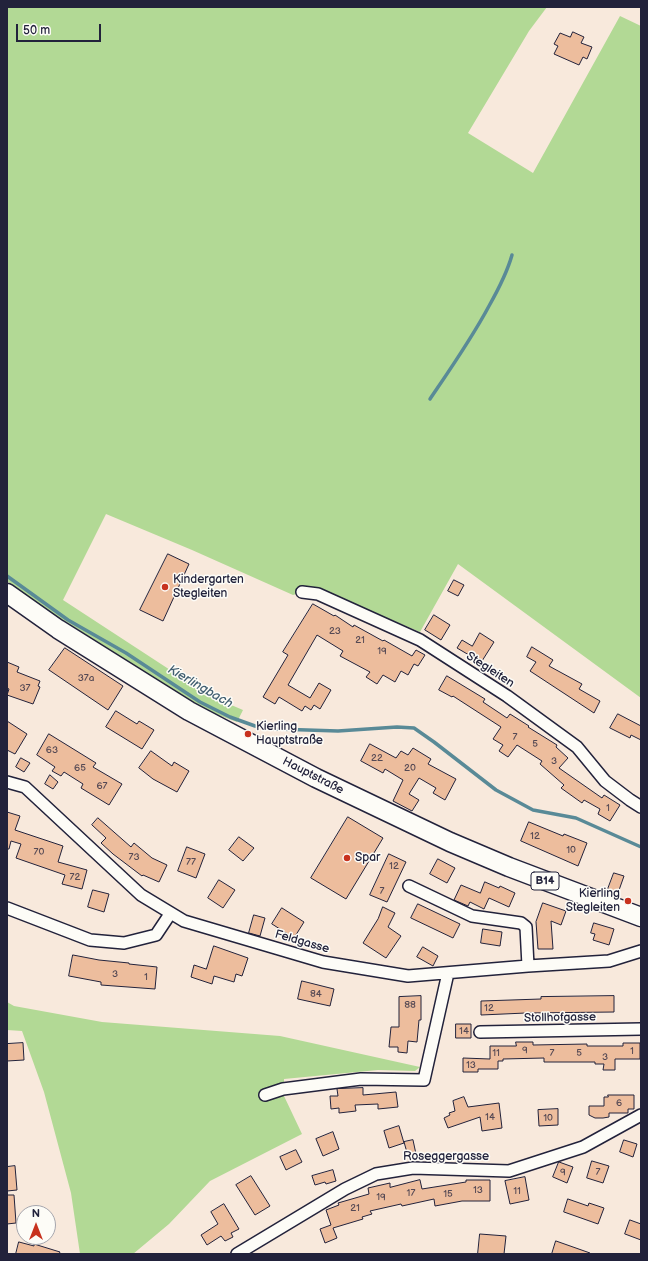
<!DOCTYPE html>
<meta charset="utf-8">
<style>
body{margin:0}
#map{position:relative;width:648px;height:1261px;overflow:hidden;background:#f8e9dc;font-family:"Balsamiq Sans",sans-serif}
canvas{display:block}
.frame{position:absolute;inset:0;border:8px solid #22223b;pointer-events:none}
.north{position:absolute;left:16px;top:1205px;width:40px;height:40px;box-sizing:border-box;background:#fdfcf7;border:1px solid #a5a5ac;border-radius:50%;rotate:0deg;font-size:11px;font-weight:700;line-height:16px;text-align:center;color:#22223b}
.north::after{content:'';display:block;margin:auto;width:14px;height:18px;background:#c8321e;clip-path:polygon(50% 0,100% 100%,50% 72%,0 100%)}
.scale{position:absolute;left:16px;top:24px;width:85px;height:18px;box-sizing:border-box;border:2px solid #22223b;border-top:0;padding-left:5px;font-size:12px;line-height:14px;white-space:nowrap;color:#22223b;-webkit-text-stroke:3px #fdfcf7;paint-order:stroke}
</style>
<div id="map">
<canvas width="648" height="1261"></canvas>
<div class="frame"></div>
<div class="north">N</div>
<div class="scale">50 m</div>
</div>
<script>
const c = document.querySelector('canvas').getContext('2d');
c.lineJoin = 'round';
function fillPath(path, color) { c.fillStyle = color; c.fill(path, 'evenodd'); }
function strokePath(path, color, width, dash) { c.strokeStyle = color; c.lineWidth = width; c.lineCap = dash ? 'butt' : 'round'; c.setLineDash(dash || []); c.stroke(path); }
function label(font, color, halo, rows, align = 'center') {
  c.font = font + ' "Balsamiq Sans",sans-serif'; c.lineWidth = 3; c.setLineDash([]); c.textBaseline = 'middle'; c.strokeStyle = halo; c.fillStyle = color; for (const [text, x, y, turn = 0] of rows) {
    c.save(); c.translate(x, y); c.rotate((+turn || 0) * Math.PI / 180); c.textAlign = isNaN(turn) ? turn : align; if (halo) c.strokeText(text, 0, 0); c.fillText(text, 0, 0); c.restore();
  }
}
const green = new Path2D(`
 M7,7H547L529,31L468,133L533,173L620,16L641,26V698L458,564L420,632L316,588L293,595L192,550L106,514L63,600L210,696L243,710L237,722L205,710L30,599L7,581Z
 M7,1002L14,1006L102,1022L280,1036L420,1067L415,1071L378,1070L284,1079V1096L302,1134L210,1181L169,1224L133,1254H80L71,1193L44,1092L22,1031L7,1030Z`);
const stream = new Path2D(`
 M430,399C451,368 472,338 489,306C498,290 507,273 512,255
 M7,576L68,620L126,653L200,702L230,717L255,726L276,729L338,731L397,727L414,728L434,742L496,790L533,810L576,818L641,847`);
const building = new Path2D(`
 M573,32L584,37L581,43L592,47L587,59L583,57L579,65L554,54L558,46L554,44L560,33L570,37Z
 M168,554L189,564L163,621L140,610Z
 M454,580L464,585L458,596L448,591Z
 M313,604L334,616L335,615L353,627L354,625L383,641L384,640L412,656L416,650L425,655L418,666L414,664L408,675L401,671L395,682L383,675L377,684L366,677L370,672L340,656L343,651L317,635L288,685L310,698L319,683L331,690L320,709L314,705L311,710L305,706L302,711L279,697L275,704L263,697L288,655L283,652Z
 M434,615L450,625L441,640L425,630Z
 M480,633L494,642L482,661L470,653L469,655L457,648L462,640L472,646Z
 M532,647L553,660L549,666L582,684L579,689L600,701L594,713L530,671L536,662L527,657Z
 M65,648L123,686L108,710L49,670Z
 M7,662L19,667L17,672L40,681L38,686L40,687L33,704L7,695L9,689L7,688Z
 M447,676L485,699L483,702L507,718L510,714L529,726L528,727L557,745L556,747L568,758L559,768L602,798L604,795L620,805L610,821L598,814L600,809L584,800L582,803L561,788L564,785L540,764L542,761L517,745L508,757L499,751L503,745L493,739L501,727L453,696L452,697L439,690Z
 M116,711L137,724L139,721L154,730L142,749L106,727Z
 M618,714L641,726V740L631,735L630,738L610,728Z
 M7,721L27,734L15,754L7,750Z
 M49,734L96,763L93,767L122,784L109,805L81,788L83,784L64,772L61,776L52,771L55,767L37,755Z
 M370,744L396,758L401,751L408,755L413,748L431,759L428,764L456,779L445,800L433,793L436,788L419,778L409,794L419,800L412,811L393,801L403,780L385,769L383,773L361,761Z
 M151,751L172,766L174,762L189,771L177,792L153,779L139,768Z
 M21,758L30,763L24,772L16,767Z
 M50,775L58,782L53,789L45,784Z
 M7,812L20,816L15,830L63,846L58,862L87,870L82,889L62,884L65,875L16,858L21,844L11,841L9,849H7Z
 M348,817L383,838L346,899L311,878Z
 M98,818L131,847L134,843L152,858L167,865L159,882L143,875L142,876L113,854L101,843L106,838L92,825Z
 M529,822L563,836L564,834L587,843L578,866L521,841Z
 M239,837L254,848L243,861L229,850Z
 M187,847L205,854L196,878L178,871Z
 M389,854L406,862L387,902L370,895Z
 M438,859L455,868L447,883L430,874Z
 M614,873L624,876L618,893L608,889Z
 M219,880L235,890L223,908L208,898Z
 M485,882L499,888L500,886L515,893L509,907L489,898L484,909L470,902L468,906L454,900L461,885L480,893Z
 M93,890L109,894L104,912L88,907Z
 M543,903L566,911L561,925L551,921L553,949H538L536,922Z
 M418,904L460,924L453,938L411,918Z
 M383,907L395,913L388,927L401,936L386,958L363,943L378,919Z
 M282,908L304,922L294,938L272,924Z
 M254,915L265,918L260,936L249,933Z
 M594,923L614,929L609,945L593,940L595,934L591,933Z
 M483,929L502,932L500,946L481,943Z
 M214,946L248,958L242,976L236,974L234,982L214,976L212,984L191,977L194,965L206,969Z
 M423,947L438,956L433,966L417,957Z
 M73,955L99,960L129,963V964L157,967L155,989L101,985V982L69,976Z
 M302,981L334,989L330,1006L298,999Z
 M421,996V1020H419L417,1042L408,1041L407,1053L398,1052V1047H389L391,1027H399V997Z
 M614,996V1012L526,1013L481,1015V1001L541,999V997Z
 M456,1024H471V1038H456Z
 M516,1042H533V1045L587,1044V1046H623V1043H640V1059H615V1070H603L604,1064H595V1062H544V1058L503,1059V1061H498V1069H478V1072H463V1058L490,1059V1046H516Z
 M23,1043L24,1060L7,1061V1044Z
 M363,1088V1095L396,1092L398,1107L378,1109V1104L355,1105L356,1111L339,1113V1108L331,1109L330,1096H338L337,1089Z
 M608,1095H634V1109H628V1113H609V1117L603,1118H595L589,1115V1106H604V1097H608Z
 M464,1097L468,1107L499,1103L502,1128L482,1131L480,1117L448,1128L444,1118L450,1115L449,1113L455,1111L453,1101Z
 M558,1109V1125L539,1126L538,1110Z
 M399,1126L404,1143L389,1148L384,1131Z
 M333,1132L339,1149L323,1156L316,1139Z
 M413,1140L416,1154L408,1156L404,1142Z
 M624,1140L637,1144L633,1157L620,1152Z
 M296,1150L302,1162L286,1170L280,1157Z
 M592,1161L609,1166L603,1183L587,1178Z
 M559,1162L573,1167L567,1183L553,1177Z
 M15,1166L17,1190L7,1191V1167Z
 M333,1170L336,1181L326,1184L325,1182L315,1185L312,1176Z
 M251,1176L270,1206L255,1215L236,1185Z
 M525,1177L529,1200L510,1204L505,1181Z
 M420,1180L422,1189L466,1182V1180H490V1201H462L435,1206L434,1199L402,1206L401,1204L370,1211L372,1214L362,1217L363,1219L333,1228L337,1238L325,1243L320,1229L331,1225L326,1210L339,1205L338,1203L369,1194L368,1188L390,1183V1187Z
 M7,1195H14L16,1223L7,1224Z
 M568,1199L588,1206L589,1203L604,1208L598,1224L564,1212Z
 M224,1204L239,1229L231,1233L233,1237L225,1241L221,1236L207,1245L201,1235L218,1224L211,1212Z
 M630,1220L641,1224V1240L625,1234Z
 M480,1234L506,1236L504,1254H478Z
 M556,1241L590,1253V1254H552Z
 M19,1242L34,1246V1244L60,1252L59,1254H16Z`);
const minor = new Path2D(`
 M302,592L318,594L420,640L507,696L577,747L605,781L630,800L641,807
 M7,782L25,787L141,895L184,921L323,962L408,976L528,966L609,961L641,951
 M409,886L472,916L521,923L526,927L528,966
 M7,908L90,940L124,943L156,935L170,914
 M480,1032L641,1029
 M265,1095L283,1089L361,1079L424,1080L448,973
 M237,1254L345,1189L376,1174L413,1168L509,1171L583,1147L641,1115`);
const primary = new Path2D(`
 M7,593L58,629L189,711L316,778L450,842L509,867L641,917`);
const markers = [
 [165,587,4,"#c8321e"],
 [248,734,4,"#c8321e"],
 [347,858,4,"#c8321e"],
 [628,901,4,"#c8321e"]
];
const numberNames = [
 ["23",335,631],
 ["21",360,640],
 ["19",382,651],
 ["37a",86,678],
 ["37",25,688],
 ["7",515,737],
 ["5",535,744],
 ["63",52,750],
 ["22",377,758],
 ["3",554,761],
 ["65",80,768],
 ["20",410,768],
 ["67",102,786],
 ["1",608,808],
 ["12",535,836],
 ["10",571,850],
 ["70",39,852],
 ["73",134,857],
 ["77",191,862],
 ["12",394,866],
 ["72",75,877],
 ["7",382,891],
 ["3",115,974],
 ["1",146,977],
 ["84",316,994],
 ["88",410,1005],
 ["12",489,1008],
 ["14",464,1031],
 ["9",525,1050],
 ["1",632,1051],
 ["11",496,1053],
 ["7",552,1053],
 ["5",579,1053],
 ["3",605,1057],
 ["13",471,1065],
 ["6",619,1103],
 ["14",490,1117],
 ["10",548,1118],
 ["9",563,1172],
 ["7",598,1172],
 ["13",478,1190],
 ["11",517,1191],
 ["17",411,1193],
 ["15",448,1194],
 ["19",381,1197],
 ["21",355,1208]
];
const shields = [
 [545,881,28]
];
const shieldNames = [
 ["B14",545,881]
];
const poiNames = [
 ["Kindergarten",173,580],
 ["Stegleiten",173,594],
 ["Kierling",256,727],
 ["Hauptstraße",256,741],
 ["Spar",355,858],
 ["Kierling",620,894,"right"],
 ["Stegleiten",620,908,"right"]
];
const streetNames = [
 ["Stegleiten",490,670,33],
 ["Hauptstraße",313,776,27],
 ["Feldgasse",302,942,16],
 ["Stollhofgasse",560,1018,-1],
 ["Roseggergasse",446,1157]
];
const waterNames = [
 ["Kierlingbach",200,687,30]
];
fillPath(green, '#b2d995');
strokePath(stream, '#598a97', 3.5);
fillPath(building, '#edbd9d');
strokePath(building, '#22223b', 1);
strokePath(minor, '#22223b', 14);
strokePath(primary, '#22223b', 21);
strokePath(minor, '#fdfcf7', 11);
strokePath(primary, '#fdfcf7', 18);
for (const [x, y, r, color] of markers) { const dot = new Path2D(); dot.arc(x, y, r, 0, 2 * Math.PI); c.fillStyle = color; c.fill(dot); strokePath(dot, '#fdfcf7', 1.5); }
label('10px', '#554954', null, numberNames);
for (const [x, y, w] of shields) { const box = new Path2D(); box.roundRect(x - w / 2, y - 9, w, 18, 3); c.fillStyle = '#fdfcf7'; c.fill(box); strokePath(box, '#22223b', 1); }
label('bold 11px', '#22223b', null, shieldNames);
label('12px', '#22223b', '#fdfcf7', poiNames, 'left');
label('12px', '#22223b', '#fdfcf7', streetNames);
label('italic 13px', '#425f71', '#fdfcf7', waterNames);
</script>
